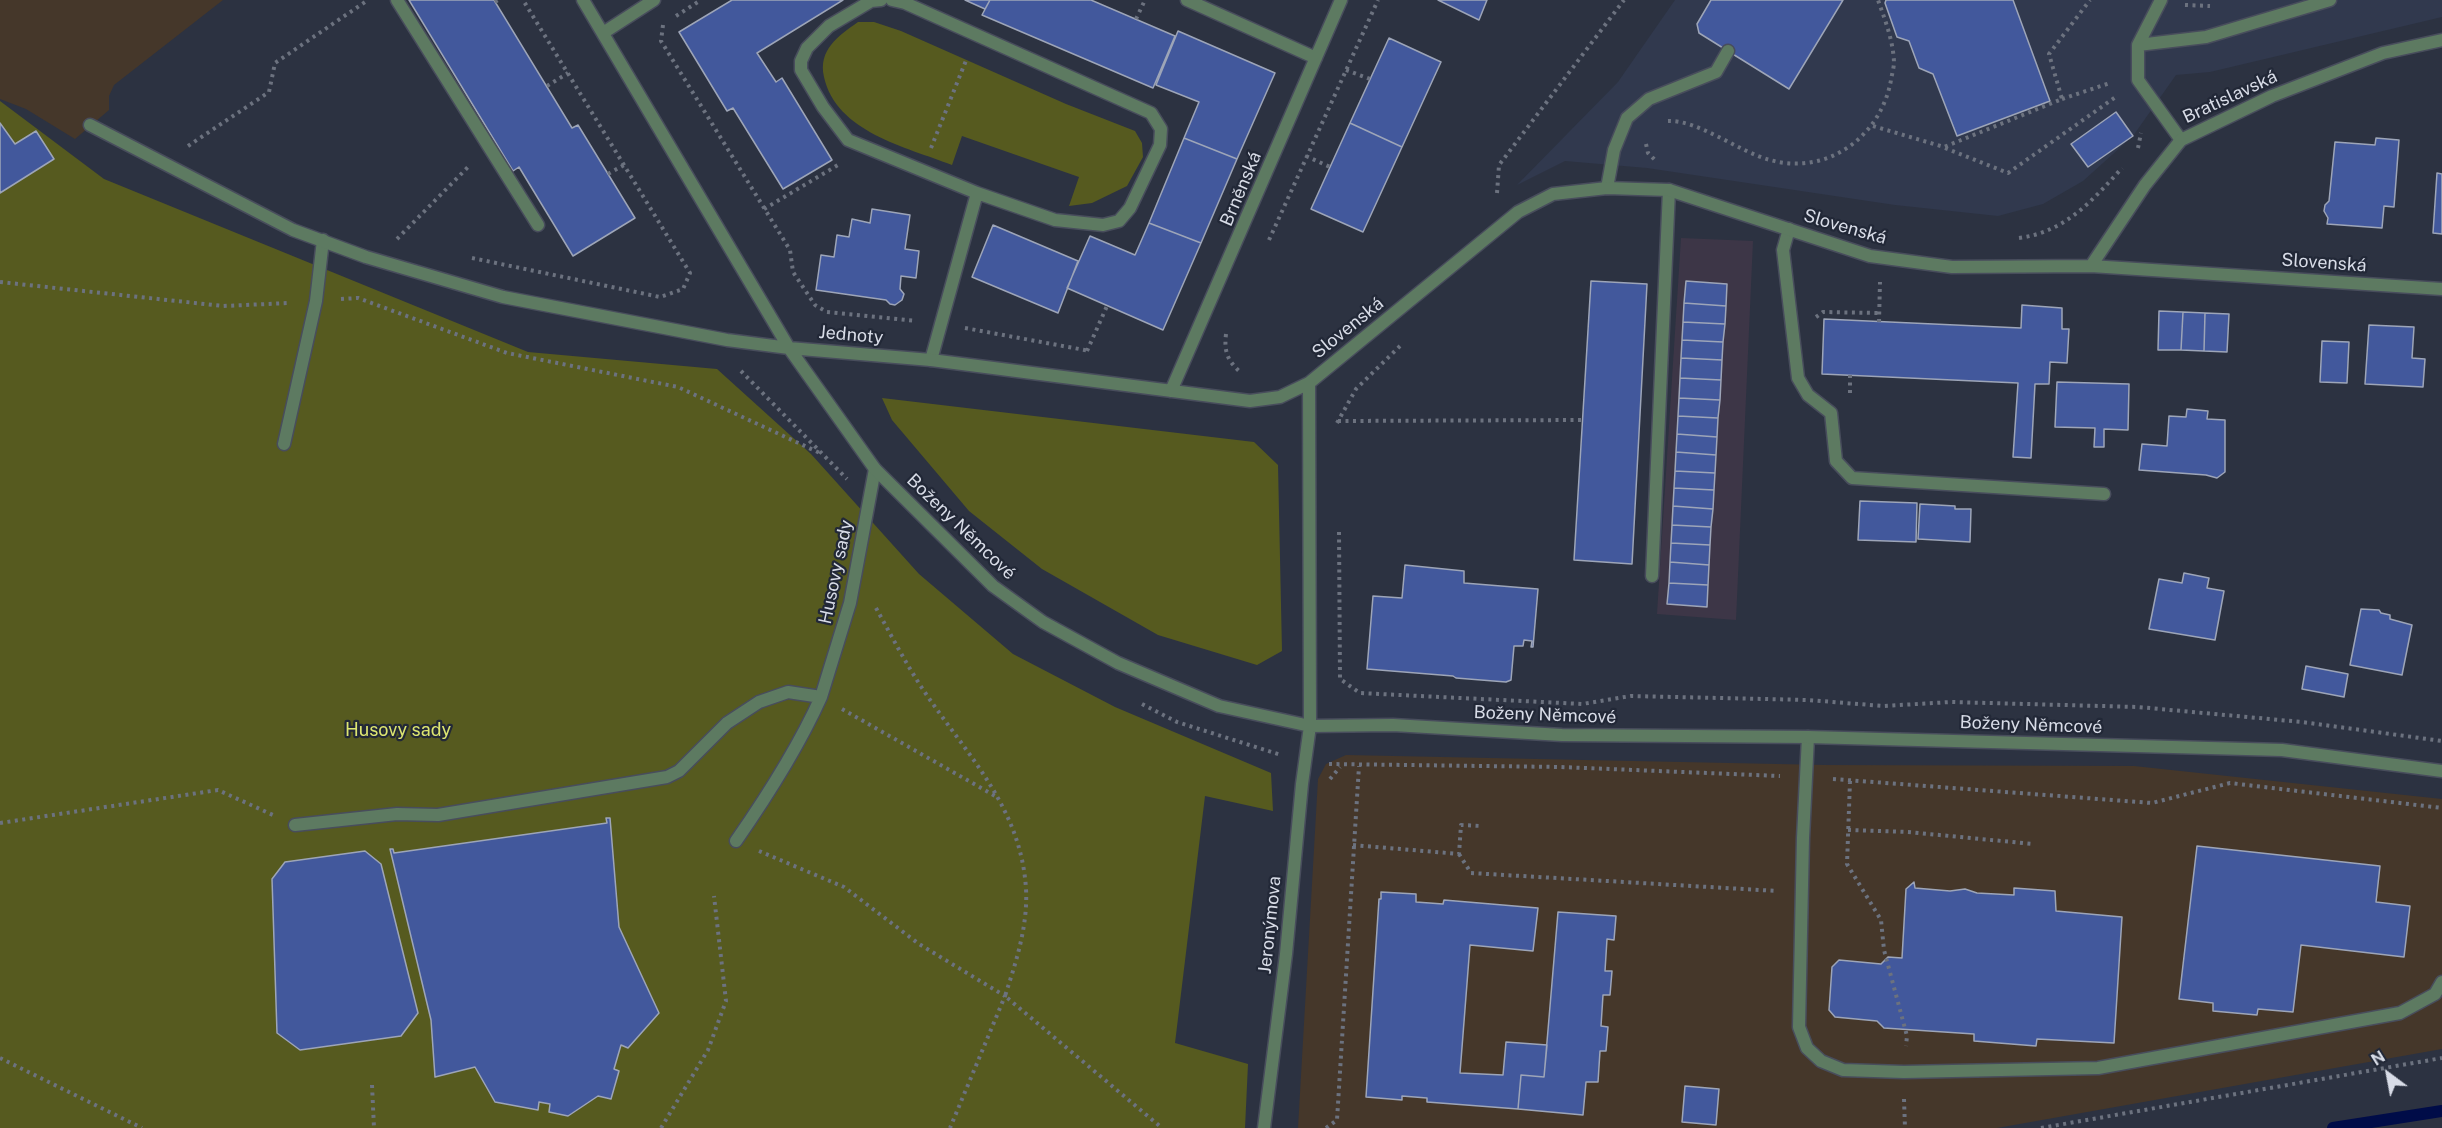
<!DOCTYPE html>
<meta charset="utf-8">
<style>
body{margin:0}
#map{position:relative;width:2442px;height:1128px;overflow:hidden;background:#2c3241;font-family:"Public Sans",sans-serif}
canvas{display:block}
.north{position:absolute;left:2358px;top:1044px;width:60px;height:60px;-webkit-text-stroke:4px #222837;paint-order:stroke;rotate:328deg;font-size:16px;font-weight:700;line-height:24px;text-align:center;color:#d8dce7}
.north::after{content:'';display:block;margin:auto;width:21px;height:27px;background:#d8dce7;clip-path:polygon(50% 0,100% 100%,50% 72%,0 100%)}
</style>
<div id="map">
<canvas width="2442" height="1128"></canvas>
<div class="north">N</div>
</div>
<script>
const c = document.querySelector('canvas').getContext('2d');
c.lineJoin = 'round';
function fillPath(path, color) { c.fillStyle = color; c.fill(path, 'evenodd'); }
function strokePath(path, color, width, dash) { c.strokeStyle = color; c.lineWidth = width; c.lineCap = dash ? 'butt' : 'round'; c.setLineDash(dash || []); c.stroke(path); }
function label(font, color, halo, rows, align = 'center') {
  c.font = font + ' "Public Sans",sans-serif'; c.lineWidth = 4.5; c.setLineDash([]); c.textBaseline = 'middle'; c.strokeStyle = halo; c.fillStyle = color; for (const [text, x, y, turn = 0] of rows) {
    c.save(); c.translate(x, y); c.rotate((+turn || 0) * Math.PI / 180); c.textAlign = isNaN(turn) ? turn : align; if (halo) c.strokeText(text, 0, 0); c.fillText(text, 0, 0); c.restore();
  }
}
const commercial = new Path2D(`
 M0,0H223L114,85L109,96V110L75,139L26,109L0,99Z
 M1346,755L1825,765L2134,766L2442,799V1049L1997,1128H1298L1318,779L1326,764Z`);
const industrial = new Path2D(`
 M1681,238L1753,241L1736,620L1657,614Z`);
const built = new Path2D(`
 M1675,0H2442V17L2210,72L2176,75L2133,136L2083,181L2043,204L1998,216L1895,205L1647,168L1565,161L1517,185L1618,82Z`);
const green = new Path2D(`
 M858,22H874L901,31L1066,104L1135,131L1142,143L1143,157L1127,186L1092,203L1069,206L1079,177L962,136L952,165C906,147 836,132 824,77C818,50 838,36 858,22Z
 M0,101L104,179L528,352L717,369L811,454L919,574L1013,654L1115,707L1271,773L1273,811L1205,796L1175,1043L1248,1064L1245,1128H0Z
 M882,398L1254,442L1278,465L1282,651L1257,665L1158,635L1042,569L969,511L892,420Z`);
const stream = new Path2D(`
 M2333,1128L2442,1111`);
const building = new Path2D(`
 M409,0H494L572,128L578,125L635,218L573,256L519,167L513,171Z
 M732,0H843L757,53L776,82L782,78L832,160L783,189L733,108L727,111L679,32Z
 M965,0H990L985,9Z
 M990,0H1091L1175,36L1153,88L982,15Z
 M1438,0H1487L1479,20Z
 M1711,0H1843L1789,89L1699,33L1697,24Z
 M1886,0H2013L2050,101L1957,136L1933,74L1919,68L1909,41L1897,37L1885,3Z
 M1178,31L1275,73L1237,159L1184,138L1199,102L1156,85Z
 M1389,38L1441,62L1402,147L1350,123Z
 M2116,112L2133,136L2088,167L2071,144Z
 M0,123L15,144L36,131L54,159L0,193Z
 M1350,123L1402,147L1363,232L1311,209Z
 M1184,138L1237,159L1201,243L1149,223Z
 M2376,138L2399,140L2394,207L2384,206L2382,228L2327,224L2328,218L2324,211L2325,205L2329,201L2335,142L2375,145Z
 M2437,173L2442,174V234L2433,233Z
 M872,209L910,215L905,249L919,251L916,278L901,276L900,289L904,294L902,300L895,305L890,304L886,300L816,290L821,255L834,257L837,235L849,237L852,219L870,223Z
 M1149,223L1201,243L1163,330L1067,288L1090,236L1135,255Z
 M993,225L1078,261L1058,313L972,277Z
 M1591,281L1647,284L1632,564L1574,560Z
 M1686,281L1727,284L1726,306L1684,303Z
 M1684,303L1726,306L1725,324L1683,322Z
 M2022,305L2062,308V329H2069L2067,363L2050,362L2049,384H2035L2031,458L2013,457L2018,383L1822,374L1824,319L2021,328Z
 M2159,311L2183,312L2181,350H2158Z
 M2183,312L2205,313L2204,351L2181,350Z
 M2205,313L2229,314L2227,352L2204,351Z
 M1683,322L1725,324L1723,342L1682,340Z
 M2369,325L2414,327L2412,358L2425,359L2423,387L2365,384Z
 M1682,340L1723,342L1722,360L1681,358Z
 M2322,341L2349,342L2347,383L2320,382Z
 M1681,358L1722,360L1721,380L1680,378Z
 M1680,378L1721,380L1720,400L1679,398Z
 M2057,382L2129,384L2128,430L2104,429V447H2094L2095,428L2055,427Z
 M1679,398L1720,400L1718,418L1678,416Z
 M2187,409L2208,411L2207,419L2225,420V472L2217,478L2206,475L2139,470L2142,444L2167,446L2169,416L2186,417Z
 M1678,416L1718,418L1717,437L1677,434Z
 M1677,434L1717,437L1716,455L1676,452Z
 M1676,452L1716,455L1715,473L1675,471Z
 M1675,471L1715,473L1714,490L1674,488Z
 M1674,488L1714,490L1713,509L1673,506Z
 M1860,501L1917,503L1916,542L1858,540Z
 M1920,504L1955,506V509H1971L1970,542L1918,539Z
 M1673,506L1713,509L1711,527L1672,525Z
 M1672,525L1711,527L1710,545L1671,543Z
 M1671,543L1710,545L1709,565L1670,562Z
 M1670,562L1709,565L1708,585L1669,583Z
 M1405,565L1464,571V583L1538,589L1533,647H1531L1532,641L1524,640L1523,646H1514L1511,680L1506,682L1456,678L1453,676L1367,669L1373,596L1402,598Z
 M2184,573L2209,578L2207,588L2224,591L2215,640L2149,629L2159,579L2182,583Z
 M1669,583L1708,585L1707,607L1667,604Z
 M2361,609L2379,610L2381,613L2390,615V619L2412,625L2402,675L2350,665Z
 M2306,666L2348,674L2344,697L2302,689Z
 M606,818H610L619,927L659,1013L628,1048L621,1045L614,1069L619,1071L611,1099L598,1096L568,1116L549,1112L550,1104L539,1102L538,1110L495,1102L475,1067L435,1077L431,1020L390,849H393L394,853L607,823Z
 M2197,846L2380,866L2376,902L2410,906L2404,957L2301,945L2293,1012L2258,1009L2257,1015L2213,1011V1003L2179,999Z
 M365,851L381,864L418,1013L401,1036L300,1050L277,1033L272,879L285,862Z
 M1914,882L1915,888L1950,891L1965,889L1977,893L2014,895V888L2055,891L2056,911L2122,917L2114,1043L2037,1039L2036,1046L1974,1041V1034L1884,1028L1877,1021L1835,1017L1829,1010L1832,967L1839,960L1881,964L1888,957L1902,958L1906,889Z
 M1381,892L1416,894V902L1443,904L1444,900L1538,908L1533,951L1470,945L1460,1073L1503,1075L1506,1042L1547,1045L1544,1077L1521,1075L1518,1109L1427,1102V1098L1402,1096V1100L1366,1097L1379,899H1381Z
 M1558,912L1616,916L1614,940L1607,939L1605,971H1612L1610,995H1603L1601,1026L1608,1027L1606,1051H1600L1598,1082H1586L1583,1115L1518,1109L1521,1075L1544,1077Z
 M1685,1086L1719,1089L1716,1125L1682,1122Z`);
const path = new Path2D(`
 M495,2L498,0
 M2185,5L2210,6
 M676,16L701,0
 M1136,19L1145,0
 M663,25L661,41L790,250L793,272L815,305L827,312L916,321
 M1346,70L1370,79
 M547,86L568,73
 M2062,99L2110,83
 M1668,121C1699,120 1739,152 1770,160C1828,176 1881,136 1891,80C1892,74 1894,67 1894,62C1893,40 1885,20 1878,0
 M1873,126L1944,147L2062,99L2049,54L2090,0
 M1646,144L1648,153L1657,162
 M188,146L269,92L275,63L368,0
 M931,148L967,58
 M1945,148L2008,173L2117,96
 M2138,148L2141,133
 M1306,156L1330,167
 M608,174L624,165
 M1497,193L1499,165L1624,0
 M764,209L838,165
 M2019,238C2065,232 2092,201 2122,168
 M397,239L470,165
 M1269,240L1378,0
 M472,258L660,297L683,289L690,273L523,0
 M0,282L223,306L289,303
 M341,299L358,298L507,353L678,387L822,454
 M1816,317L1823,312L1879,313
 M1879,322L1880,282
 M965,328L1090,351
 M1226,334C1224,351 1227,360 1240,372
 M1087,351L1107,306
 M741,371L847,479
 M1850,393V375
 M1338,421L1583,420
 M1337,423L1356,389L1400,346
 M1339,532L1340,679L1360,693L1582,704L1631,696L1808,700L1883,706L1951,702L2138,707L2302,722L2442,741
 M876,608C891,635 905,662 922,688C965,753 1021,806 1026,889C1028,926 1016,962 1005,996L1162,1128
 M1142,704L1177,722L1281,755
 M842,709L997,797
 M1329,764L1561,767L1780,776
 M1330,779L1340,767
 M1833,779L2152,803L2230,783L2442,808
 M1850,781L1847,864L1881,920L1884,950L1907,1036L1906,1046
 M0,823L218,790L273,815
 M1848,830L1908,832L2033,844
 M1353,845L1459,854L1461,825L1481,826
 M759,851L844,887L919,944L1005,996L950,1128
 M1459,854L1471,873L1777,891
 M0,1058L142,1128
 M372,1085L374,1128
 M1904,1099L1905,1128
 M661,1128L708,1050L726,1001L714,896
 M1326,1128L1337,1120L1359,766
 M2041,1128L2442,1058`);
const service = new Path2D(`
 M397,0L538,225
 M881,0L871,1L829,26L807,48L801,61V70L823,107L848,140L977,193L1055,220L1103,225L1119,221L1130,208L1160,145L1161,129L1151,113L905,3L892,0
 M2161,0L2138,45V80L2181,140
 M2138,45L2206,37L2330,0
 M1607,188L1614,150L1627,118L1649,99L1716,72L1728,51
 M1789,229L1783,250L1798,378L1808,395L1831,413L1836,461L1852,478L2104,494
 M931,360L977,193
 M284,444L316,301L323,240
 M1652,576L1669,190
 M1808,737L1803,838L1799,1027L1807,1048L1821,1061L1843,1070L1904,1072L2098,1068L2400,1013L2435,994L2442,982
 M295,825L397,814L438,815L667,777L679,771L727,723L759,702L788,692L821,697L850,603L875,469
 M736,841C768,795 798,748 821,697`);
const minor = new Path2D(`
 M583,0L789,348L875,469L993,586L1043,622L1118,663L1219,706L1310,726L1393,725L1562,735L1808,737L2282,750L2442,771
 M1187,0L1316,58
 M603,33L654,0
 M90,125L293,230L366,257L503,297L727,340L789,348L931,360L1250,401L1280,397L1309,383L1518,212L1553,194L1607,188L1669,190L1870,256L1952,267L2091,266L2442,289
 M2091,266L2145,185L2181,140L2272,96L2383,53L2442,40
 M1171,391L1341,0
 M1264,1128L1286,954L1302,784L1310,726L1309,383`);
const streetNames = [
 ["Bratislavská",2230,97,-25],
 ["Brněnská",1241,189,-67],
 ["Slovenská",1845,227,16],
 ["Slovenská",2324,263,4],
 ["Slovenská",1348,328,-39],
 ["Jednoty",851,335,5],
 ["Boženy Němcové",961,527,44],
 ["Husovy sady",836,572,-78],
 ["Boženy Němcové",1545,715,2],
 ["Boženy Němcové",2031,725,2],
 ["Jeronýmova",1270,925,-84]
];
const parkNames = [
 ["Husovy sady",398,730]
];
fillPath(commercial, '#45372a');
fillPath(industrial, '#3d3647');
fillPath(built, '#31394e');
fillPath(green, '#565a1f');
strokePath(stream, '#000c48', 12);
fillPath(building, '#42589c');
strokePath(building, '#9da5b8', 1.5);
strokePath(service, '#484d5c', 15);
strokePath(minor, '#484d5c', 15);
strokePath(path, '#6c727f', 4, [3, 4.5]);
strokePath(service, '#5d7a61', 12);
strokePath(minor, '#5d7a61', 12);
label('18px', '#d8dce7', '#222837', streetNames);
label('18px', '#dde671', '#222837', parkNames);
</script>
